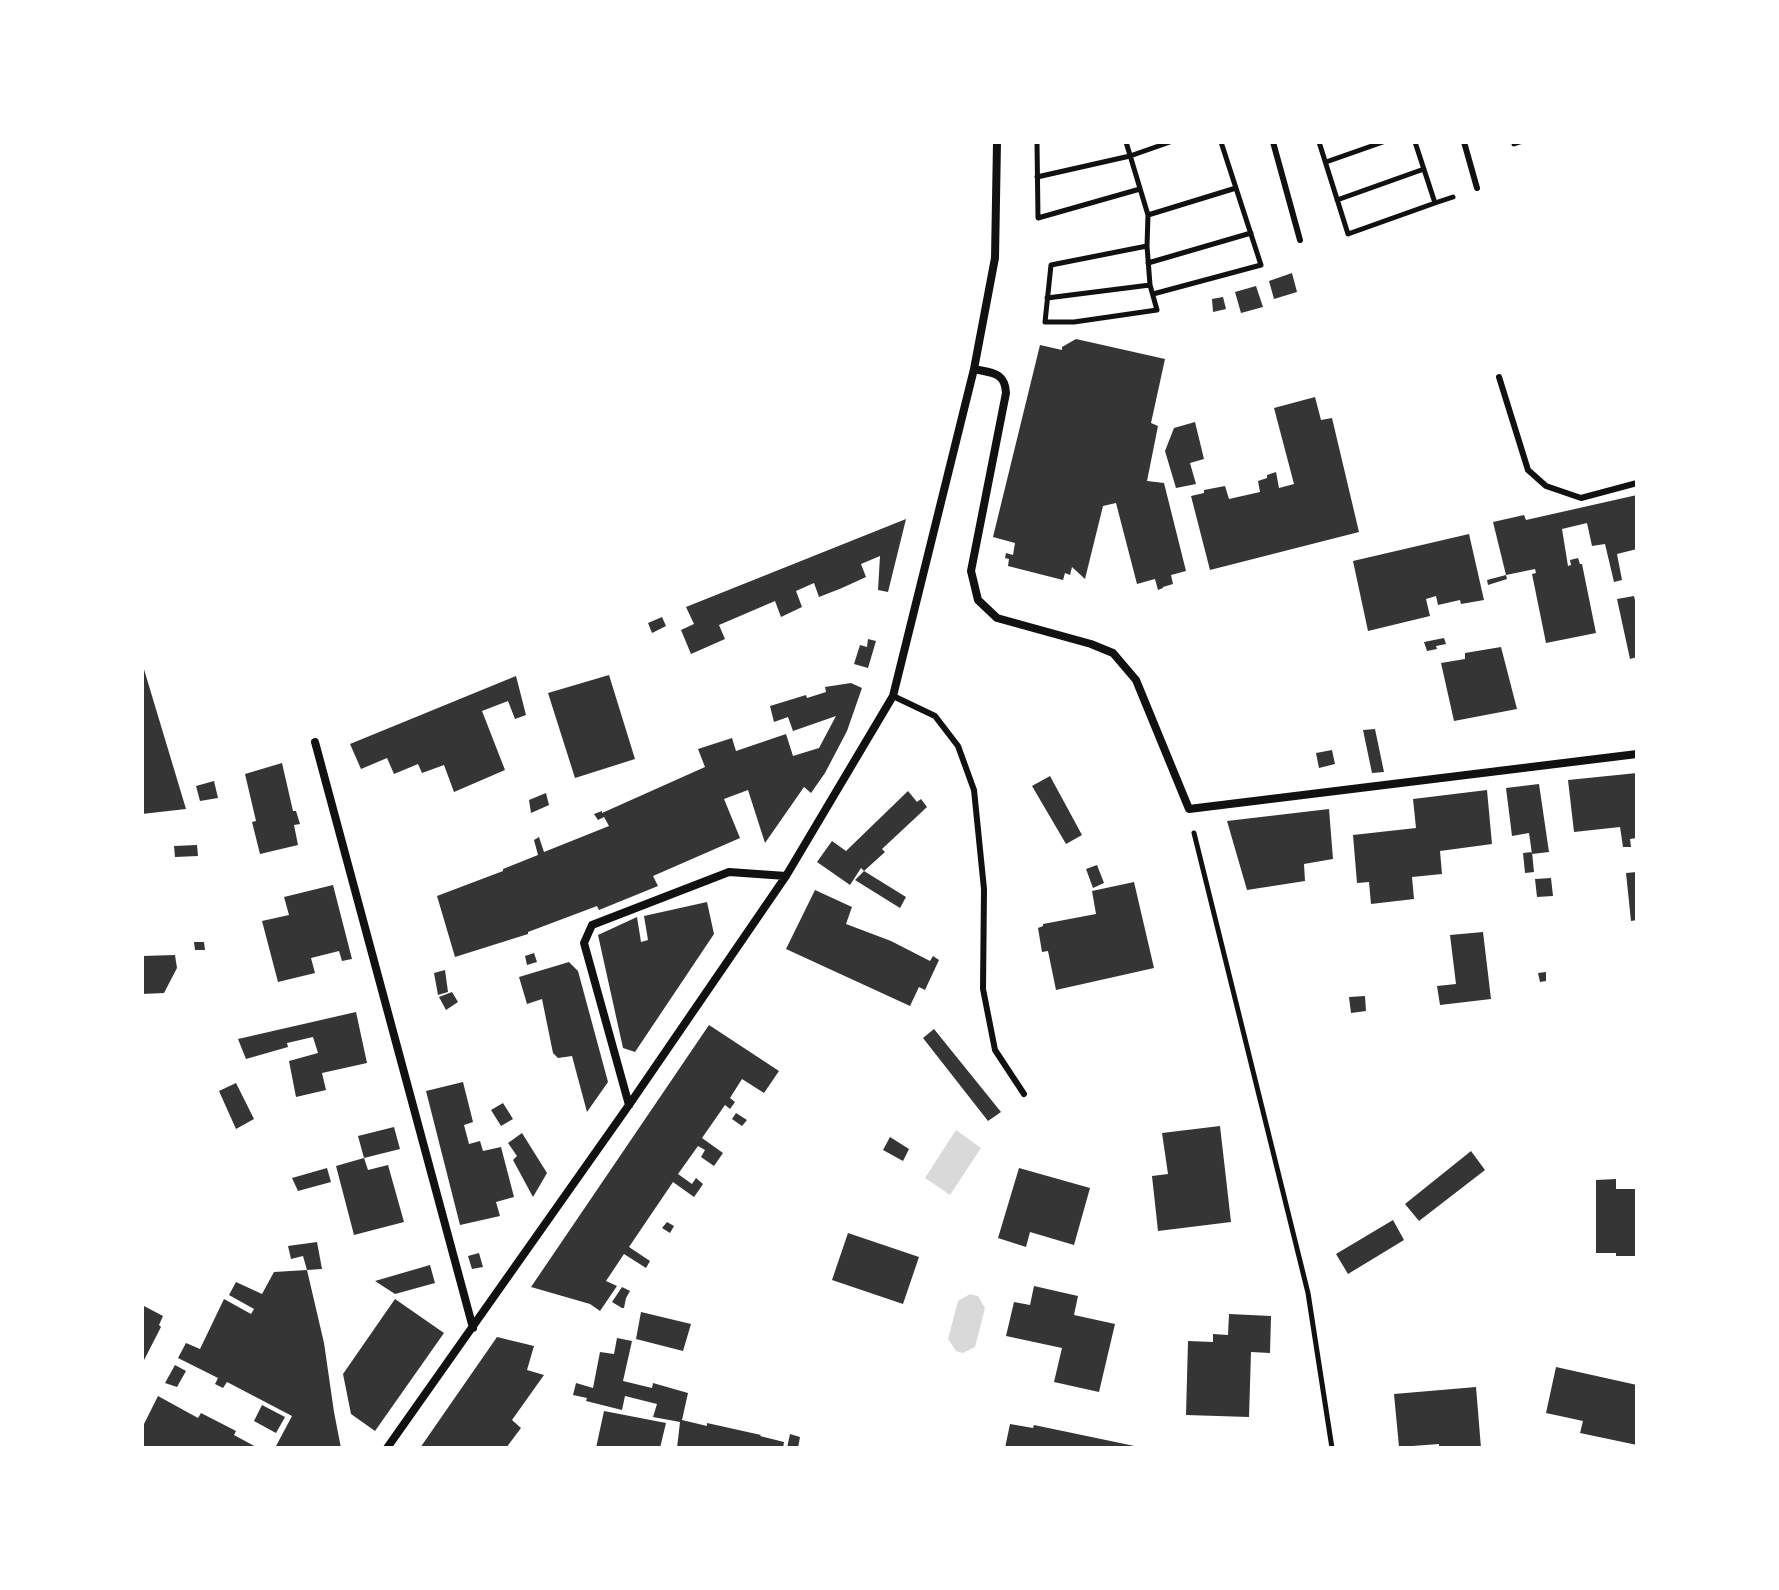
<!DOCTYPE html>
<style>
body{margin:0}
#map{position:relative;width:1779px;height:1590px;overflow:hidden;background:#fff;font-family:Helvetica,sans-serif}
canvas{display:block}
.frame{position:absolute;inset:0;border:144px solid #fff;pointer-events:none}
</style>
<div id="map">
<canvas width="1779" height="1590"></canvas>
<div class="frame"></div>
</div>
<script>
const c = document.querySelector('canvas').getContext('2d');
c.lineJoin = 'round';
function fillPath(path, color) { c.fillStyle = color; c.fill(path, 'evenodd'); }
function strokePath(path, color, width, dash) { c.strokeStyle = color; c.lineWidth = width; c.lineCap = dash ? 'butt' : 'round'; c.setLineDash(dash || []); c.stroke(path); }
const water = new Path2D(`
 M956,1130L981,1148L950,1195L925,1178Z
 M970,1294L978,1296L985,1308L975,1347L963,1353L956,1351L948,1339L958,1301Z`);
const building = new Path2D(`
 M1292,273L1297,292L1274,299L1269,281Z
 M1256,286L1263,307L1241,313L1235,292Z
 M1223,297L1226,309L1213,312L1212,299Z
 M1076,339L1165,359L1151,423L1158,426L1147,481L1164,483L1186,571L1171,575L1173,584L1163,587V588L1158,590L1155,579L1137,584L1116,503L1103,506L1085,579L1072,567L1070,575L1065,573L1063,580L1008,566L1009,559L1005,558L1006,553L1013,555L1015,543L993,537L1040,345L1062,350V347Z
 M1315,397L1321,420L1332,418L1359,532L1210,570L1191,496L1204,493V490L1225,486L1229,499L1260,492L1258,481L1267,478V475L1276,472L1279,488L1294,484L1274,408Z
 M1195,422L1204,459L1190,463L1196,484L1176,488L1165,451L1174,428Z
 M1637,495V549L1617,554L1622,580L1614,582L1605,544L1592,546L1587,523L1562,529L1568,566L1571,565L1570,560L1578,558L1580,564H1582L1596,633L1546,643L1532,574L1536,573L1535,569L1506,575L1493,522L1524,515L1526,520Z
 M906,519L888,592L878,590L880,556L861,564L866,577L842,588L819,597L814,583L796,591L802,607L781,617L775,601L719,625L725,639L691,654L681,630L694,624L686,607Z
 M1469,534L1484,600L1461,604L1460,600L1438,605L1436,596L1426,599L1430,616L1368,631L1353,561Z
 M1506,575L1507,579L1488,585L1487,580Z
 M1634,596L1637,609V657L1630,659L1617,599Z
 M662,617L666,626L652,633L648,623Z
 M1444,638L1446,644L1436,646L1437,649L1427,651L1424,642Z
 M868,639L876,641L868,668L854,664L860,645L867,647Z
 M1501,647L1517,709L1454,721L1441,663L1465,659V653Z
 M142,666H143L186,809L142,814Z
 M609,675L635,759L575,778L548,693Z
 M516,676L526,715L515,719L508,701L482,711L505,770L454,792L444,765L422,773L418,764L394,774L387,758L361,769L350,744Z
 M851,683L862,688L847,731L825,773L811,793L804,787L765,843L748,790L724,799L740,838L653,876L658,886L599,910L597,906L528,932V934L455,957L437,896L503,871V869L538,855L534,840L539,837L544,852L609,826L604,817L598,820L594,814L602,811V813L705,767L698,749L732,738L736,751L786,734L793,756L819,748L836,716L793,731L788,717L774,722L770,706L806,695L807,698L826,692L825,687Z
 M1375,729L1384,772L1372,773L1363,730Z
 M1332,750L1335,764L1319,768L1316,753Z
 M282,763L293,811H296L300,824L294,825L298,845L260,854L252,822L256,821L245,774Z
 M1637,773V838L1630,839L1631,847H1623L1620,827L1574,832L1568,780Z
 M1050,776L1082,835L1066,844L1032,786Z
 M214,781L218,798L200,801L196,786Z
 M1539,784L1549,852L1532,854L1529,833L1512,836L1506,788Z
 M1487,790L1492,844L1440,851L1442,874L1412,877L1414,899L1371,904L1369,882L1357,883L1353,835L1416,828L1413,799Z
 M908,791L917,802L921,799L927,807L882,849L885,852L864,871L861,868L850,885L817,862L832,841L846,851Z
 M546,793L549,805L531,813L529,800Z
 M1329,809L1333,859L1304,864L1305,881L1247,890L1227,821Z
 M197,845L198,856L175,857L174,846Z
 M1532,852L1534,872L1525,873L1523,853Z
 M1097,865L1104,883L1093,888L1086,869Z
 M864,871L906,897L900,908L855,880Z
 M1637,872V920L1631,921L1626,873Z
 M1551,878L1553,896L1537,897L1535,879Z
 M1134,882L1154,968L1056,990L1048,951L1042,952L1038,928L1043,926V924L1096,914L1092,891Z
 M333,885L352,959L342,961L339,951L311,958L315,973L278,982L262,921L289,915L284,897Z
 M815,890L852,907L846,924L891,941L930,961L933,956L939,960L925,990L919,987L910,1006L786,949Z
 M707,902L714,934L635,1052L623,1048L598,935L637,917L641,942L648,940L644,916Z
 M1483,932L1491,999L1440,1005L1437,986L1456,984L1450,935Z
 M194,942H204L205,950H195Z
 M534,953L537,962L527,965L525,956Z
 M175,955L177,968L164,993L142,994V956Z
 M569,962L578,971L608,1082L587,1112L572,1056L558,1058L553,1053L542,999L527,1004L519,977Z
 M445,970L448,992L438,995L434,973Z
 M1546,972V981L1540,982L1538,973Z
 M452,992L458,1002L446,1010L439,997Z
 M1365,996L1366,1011L1351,1013L1349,997Z
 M356,1012L367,1063L322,1073L326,1090L296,1097L289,1061L318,1053L313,1037L287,1043L288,1047L246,1059L238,1039Z
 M709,1025L779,1071L764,1093L742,1079L730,1098L735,1102L730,1109L725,1105L702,1138L723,1153L714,1166L701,1157L705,1150L698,1146L678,1174L692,1184L696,1178L703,1184L699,1190L694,1197L673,1182L629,1247L650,1261L646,1268L624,1254L606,1281L617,1286L600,1311L590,1304L531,1287Z
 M934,1029L1001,1112L988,1121L923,1038Z
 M463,1082L473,1122L464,1125L469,1144L480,1141L483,1151L501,1147L514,1197L496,1202L500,1216L460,1225L426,1091Z
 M236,1083L254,1119L236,1129L219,1091Z
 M503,1103L513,1119L501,1126L491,1110Z
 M736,1113L747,1120L742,1126L732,1119Z
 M1220,1126L1231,1222L1158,1231L1152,1176L1168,1174L1162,1133Z
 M394,1127L400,1149L364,1158L358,1136Z
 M522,1133L547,1173L533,1197L513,1160L517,1156L508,1143Z
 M890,1137L909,1149L903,1161L883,1150Z
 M1471,1151L1485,1170L1419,1221L1405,1204Z
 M364,1158L368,1170L388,1165L404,1222L354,1235L336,1166Z
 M327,1168L331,1182L298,1191L292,1178Z
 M1019,1168L1090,1188L1074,1245L1030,1232L1026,1247L998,1238Z
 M1616,1179V1189H1637V1256H1616V1253H1596V1180Z
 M1393,1220L1404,1240L1348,1274L1336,1254Z
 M667,1222L674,1226L670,1233L662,1228Z
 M848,1233L919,1257L903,1304L832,1280Z
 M317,1242L322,1269L307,1270L324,1343L334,1412L341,1448H275L292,1416L227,1382L223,1388L215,1384L218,1378L178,1358L186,1343L200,1349L224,1299L251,1314L254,1309L229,1295L236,1282L262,1294L274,1272L307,1270L303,1256L291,1259L288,1246Z
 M479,1253L483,1267L472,1269L468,1256Z
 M430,1265L435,1283L395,1294L375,1281Z
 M1034,1286L1078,1296L1074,1315L1115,1324L1099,1392L1054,1382L1062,1348L1006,1336L1014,1302L1030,1305Z
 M622,1287L630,1291L626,1298L624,1308H622L612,1302Z
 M395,1299L444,1333L375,1431L351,1414L343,1374Z
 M142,1305L163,1316L159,1325L161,1327L142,1364Z
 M641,1312L691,1324L683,1351L636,1339Z
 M1229,1314L1271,1316L1270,1353L1251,1352L1249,1417L1186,1415L1188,1341L1213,1342V1334L1228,1335Z
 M497,1337L534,1346L527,1370L544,1375L512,1420L521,1428L506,1448H420Z
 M617,1338L632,1341L623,1381L652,1388L653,1383L688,1393L682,1420L707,1426V1423L761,1435L760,1436L784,1442L783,1448H677L680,1422L653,1417L657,1404L625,1396L622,1410L586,1401L587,1398L573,1395L576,1383L593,1388L600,1352L614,1354Z
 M175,1365L186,1371L177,1387L165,1383Z
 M1556,1367L1637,1385V1445L1580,1433L1583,1421L1546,1413Z
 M1476,1387L1481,1448H1439V1444L1399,1447L1394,1394Z
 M158,1396L198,1418L201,1413L236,1431L234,1435L258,1448H142V1428Z
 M262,1405L285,1417L276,1433L254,1421Z
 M604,1411L666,1423L660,1448H596Z
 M1010,1424L1033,1428L1034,1425L1144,1448H1005Z
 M790,1434L800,1437L798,1448H787Z`);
const path = new Path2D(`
 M1037,142L1038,218L1140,189
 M1126,142L1148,215L1147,246L1150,285L1157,310L1074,322H1045L1051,265L1147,246
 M1319,142L1348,234L1435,203L1415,142
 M1514,142V144L1520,142
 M1326,162L1383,142
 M1037,177L1130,156L1170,142
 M1337,200L1424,169
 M1435,203L1453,197
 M1148,215L1236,188
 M1148,263L1251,233
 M1153,294L1261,265L1221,142
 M1047,298L1150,285
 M1194,833L1308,1293L1332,1448`);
const service = new Path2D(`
 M1273,142L1300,240
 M1464,142L1477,188
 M1499,377L1528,470L1546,486L1581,498L1637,483
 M893,696L935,716L958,746L974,790L984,889L983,989L995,1050L1024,1094`);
const minor = new Path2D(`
 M974,369C992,373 1005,372 1006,393L971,571L978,600L997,618L1091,644L1113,653L1136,680L1189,809L1637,754
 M315,742L473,1328
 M629,1105L584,943L592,925L729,872L786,876
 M387,1448L629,1105L786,876L893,696L974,369L995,258L997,142`);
fillPath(water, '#d9d9d9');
fillPath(building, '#353535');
strokePath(path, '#111', 5);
strokePath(service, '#111', 6);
strokePath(minor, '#111', 8);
</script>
